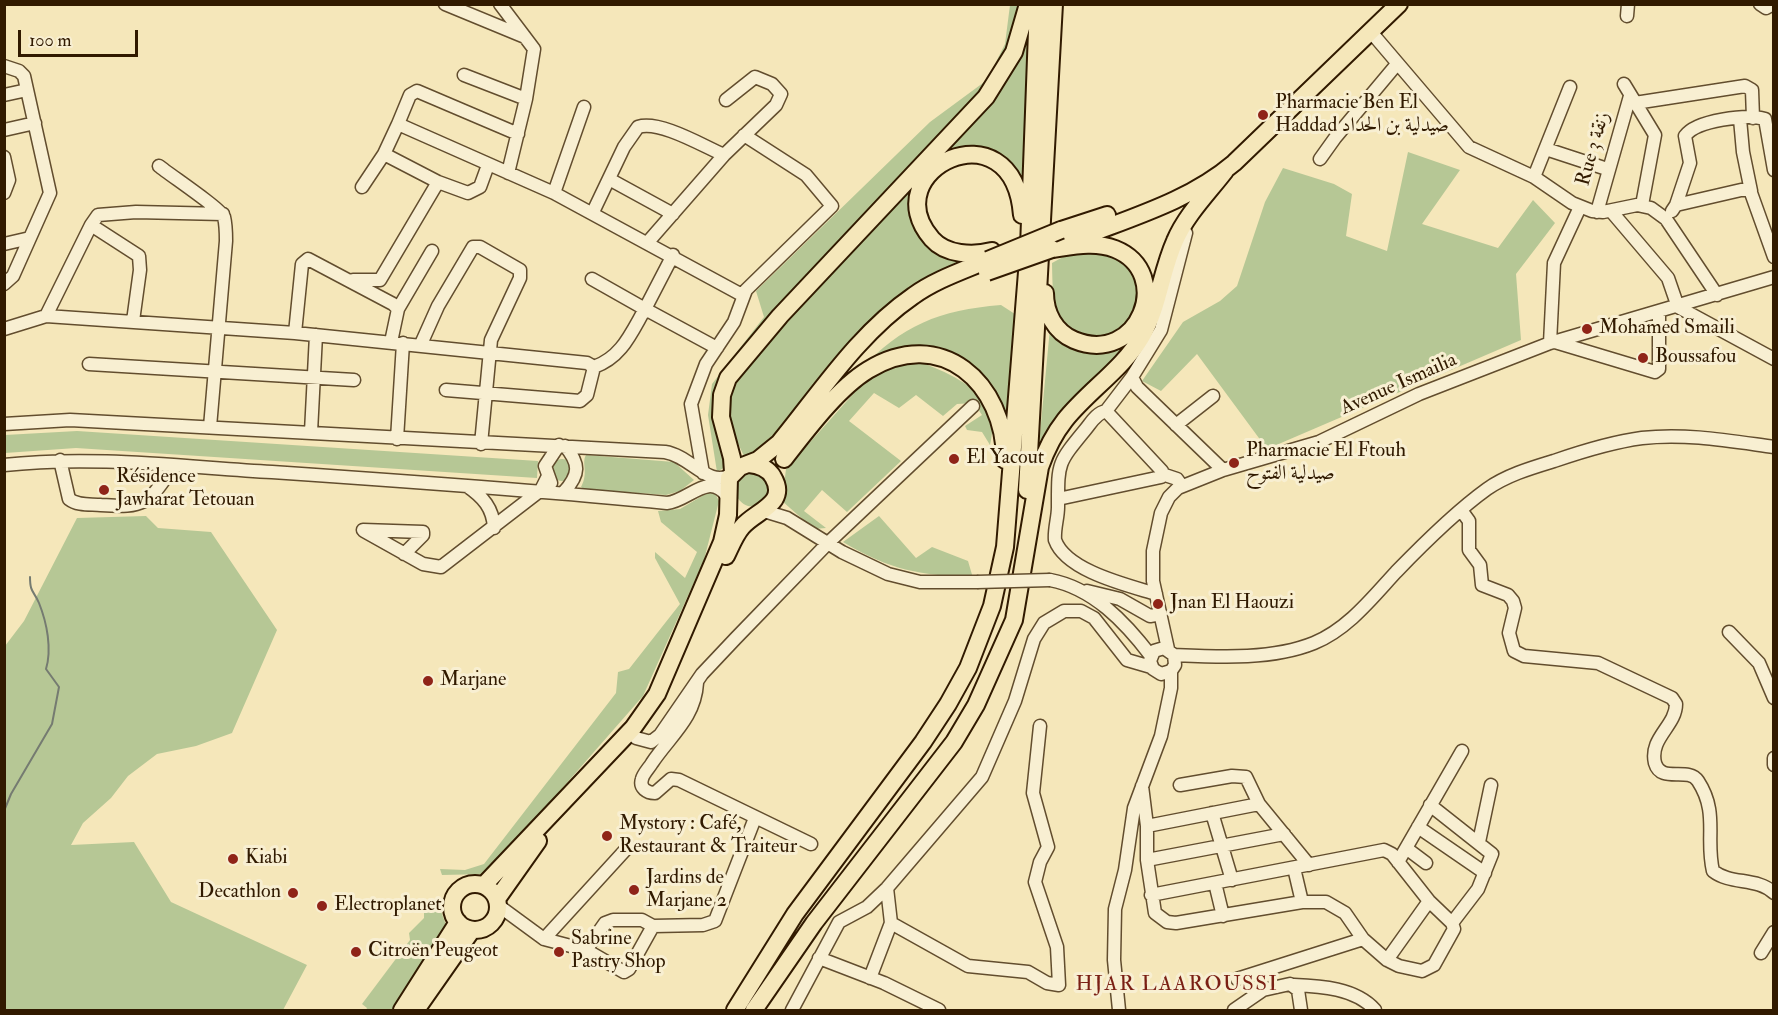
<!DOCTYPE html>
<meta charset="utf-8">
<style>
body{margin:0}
#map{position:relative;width:1778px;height:1015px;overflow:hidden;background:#f5e7ba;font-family:"IM FELL Double Pica",serif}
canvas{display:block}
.frame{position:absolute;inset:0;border:6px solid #311a00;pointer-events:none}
.scale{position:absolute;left:18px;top:30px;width:120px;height:27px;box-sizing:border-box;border:3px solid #311a00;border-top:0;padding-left:8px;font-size:18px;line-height:21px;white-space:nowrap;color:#311a00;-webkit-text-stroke:4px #f8efd2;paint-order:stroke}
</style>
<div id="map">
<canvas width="1778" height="1015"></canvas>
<div class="frame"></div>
<div class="scale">100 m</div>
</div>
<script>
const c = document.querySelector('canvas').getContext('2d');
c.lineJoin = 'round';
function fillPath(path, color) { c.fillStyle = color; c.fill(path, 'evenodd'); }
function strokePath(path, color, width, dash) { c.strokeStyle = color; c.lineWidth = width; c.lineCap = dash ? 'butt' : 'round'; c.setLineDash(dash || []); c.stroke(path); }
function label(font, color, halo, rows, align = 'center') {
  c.font = font + ' "IM FELL Double Pica",Amiri,serif'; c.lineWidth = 6; c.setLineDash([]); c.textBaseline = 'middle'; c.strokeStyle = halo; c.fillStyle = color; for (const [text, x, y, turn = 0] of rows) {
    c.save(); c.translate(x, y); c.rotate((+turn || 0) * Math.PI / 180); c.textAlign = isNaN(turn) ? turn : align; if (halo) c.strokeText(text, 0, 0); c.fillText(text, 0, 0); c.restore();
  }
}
const green = new Path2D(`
 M1010,5H1024L999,69L965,117L725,382L728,465L717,472L708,415L712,384L764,317L756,291L930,122L987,80L1005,44Z
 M1033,28L1023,183C1008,160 998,151 970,148L920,189L934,240L978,257L925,281L760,454L744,456C723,412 720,398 751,358L1010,74Z
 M1408,152L1460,170L1422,224L1498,248L1533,200L1555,223L1516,274L1521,340L1267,449L1197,354L1161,391L1142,381L1183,322L1220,301L1237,286L1265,202L1283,168L1334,184L1352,194L1346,236L1387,251Z
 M1076,250L1101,251L1132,263L1142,293L1134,321L1103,340C1052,329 1053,309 1052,263Z
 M1001,305L1018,316L1007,422C994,380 979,374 944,352L859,371C902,325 939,310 1001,305Z
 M1050,328L1107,351L1121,347L1138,337L1037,465Z
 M920,362C942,370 982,387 991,412C994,420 992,437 990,445L982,432L967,430L965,426L982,415L974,403L957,404L943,416L916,395L899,408L874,393L849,421L901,461L847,512L822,490L804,511L826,528L814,529L782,501L786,469L863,383L884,368Z
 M77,431L538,461L537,478L76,448L5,453V435Z
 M586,455L674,462L694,480L680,491L666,495L584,489L581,487C589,472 581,463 586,455Z
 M551 470a11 11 0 1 1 22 0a11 11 0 1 1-22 0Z
 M743,471L764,472L771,491C760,506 749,514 736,496L734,482Z
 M709,492L716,495L719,501L704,560L643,696L487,874L442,875L440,869L465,870L484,864L616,693L618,672L629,669L680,604L655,558V552L685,578L697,552L661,522L658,511L680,509Z
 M146,516L158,528L211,532L277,630L232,733L196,746L157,754L128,776L111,798L83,823L71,845L134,842L171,902L307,965L283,1010H5V646L24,621L77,518Z
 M879,516L916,558L932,547L968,561L973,578C917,574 892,571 843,542Z
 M437,900L447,928L396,1010H366L367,1008L362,1004L410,940L409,933L424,918V907Z`);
const stream = new Path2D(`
 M4,811L11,794L52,724L59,687L46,669C52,649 47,623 39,603C34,591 30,593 30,577`);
const minor = new Path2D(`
 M445,4L525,37
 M500,4L534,49L526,99L508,173
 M1760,4L1766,8L1773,4
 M1627,16L1628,4
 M1371,32L1469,147L1534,177L1572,203L1592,211L1603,212L1637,205L1651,208L1666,219L1717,295
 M4,66L19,71L24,76L50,193L13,276L4,284
 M464,75L526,99
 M1624,84L1655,135L1642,205
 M4,95L27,90
 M1635,103L1745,86L1752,90L1753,118
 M1740,119L1743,152L1751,191
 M398,124L410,95L417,91L518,134
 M4,130L35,123
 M1546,149L1607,169
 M4,157L9,180L4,193
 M1320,159L1335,138L1397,64
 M488,165L480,187L468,193L438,182L384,154L398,124L554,193L742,295
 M159,166C170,175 221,209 224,217C226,225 226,234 226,241L210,427
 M1534,177L1570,87
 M609,179L673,214
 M362,187L384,154
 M554,193L584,107
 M1676,205L1690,163L1685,136C1696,120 1747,114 1765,119L1774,170
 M1611,211L1668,278L1678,307L1774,359
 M1672,211L1676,205L1741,190H1750L1774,257
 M593,212L624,147L638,127C660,120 703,146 724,155
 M1597,212L1630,96
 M91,225L139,256L140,270L133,321
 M1186,233L1161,330L1132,377L1137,387L1223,470
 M648,242L724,155L776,105L781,94L772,84L755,77L726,100
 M4,244L30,238
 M592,279L645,309L673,255
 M353,280H380L438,182
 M46,316L91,225L98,215L136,212L223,214
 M4,329L46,316L295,333L302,264L308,259L393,304L398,309
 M295,333L587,363L594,367L587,395L580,401L446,390
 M391,342L398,309L432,251
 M1555,342L1655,372L1659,369V313
 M1550,343L1554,263L1580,207
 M421,344L438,306L473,247H480L520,270V278L491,340L481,444
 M89,364L354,380
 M594,367C622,357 631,333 645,309L717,348
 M1106,411L1132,377
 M4,424L70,420L665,452C691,456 708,488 731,475
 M1176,425L1213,396
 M311,432L316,335
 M397,439L403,343
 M60,460L69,499C78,506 90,504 101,505C147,508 148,503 174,466
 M4,465C93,455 184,467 272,472C404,481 536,490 667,503C689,501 708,471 727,496
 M703,473L691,404L706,364L734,322L746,290L832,206L806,175L744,135
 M1162,474L1177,479L1182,486
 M551,483L545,466L559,445
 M467,486C483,497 493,508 494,528
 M564,492C580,474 580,464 565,446
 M1058,499L1161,477L1162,471L1106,411C1096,413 1091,423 1085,430C1057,464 1058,463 1058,507C1058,518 1054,529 1055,540C1066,571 1127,585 1156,594
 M1461,510L1469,521V550L1480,565L1482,585L1508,595L1513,601L1515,608L1509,633L1514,651L1524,656L1598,663L1672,698L1676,704C1676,726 1649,738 1655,763C1661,784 1688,766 1698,781C1719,813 1705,838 1713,871C1731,885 1757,877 1774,893
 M764,511L787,518L842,552L888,574L920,582H977
 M363,530L423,532V535L404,554
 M364,531L423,564L441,567L541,490L547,478
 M1050,580C1093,588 1125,622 1151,656
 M1087,591L1120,599L1150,616L1161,614
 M1729,632L1759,663L1774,698
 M1168,649L1153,581V551L1161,513L1169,497L1178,488L1223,470L1319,442L1419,394L1550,343L1774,277
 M1174,655C1219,657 1272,660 1314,643C1348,629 1372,598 1396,572C1424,543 1455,512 1487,489C1507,475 1531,468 1554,461C1583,451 1612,442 1642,438C1686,433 1730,441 1774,447
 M697,683C695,718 670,736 652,763C649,768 643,774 642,779C639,788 647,793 655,793L671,779L679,780L811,844
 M636,738L651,742L660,735L702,674L735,639L828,543L973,406
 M1774,758V765
 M1180,785L1232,776L1246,777L1259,804L1309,865
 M1142,786L1147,826V860L1155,913L1167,922L1176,923L1302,902H1326L1345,913L1363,939L1387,960L1399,966L1422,971L1434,965L1454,929L1452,923L1429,901L1392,854L1384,850L1151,895
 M1430,805L1492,854L1478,889L1452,923
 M1212,813L1232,880
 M1147,826L1259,804
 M1418,827L1485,873
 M1479,842L1491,785
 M1406,848L1426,863
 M1147,860L1284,834
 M1398,862L1462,751
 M1294,868L1302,902
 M1215,883L1223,916
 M887,888L891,923L968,966L1028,972L1047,983L1059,985L1057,947L1035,882L1040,862L1048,847L1033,793L1040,726
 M499,906L544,939L586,950L624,972L629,969L653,926
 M544,939L628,847
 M586,950L605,923L613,920H642L653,926L703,925L715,921L755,818
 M1761,953L1774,932
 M819,958L884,983L939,1010
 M1387,960L1429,901
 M870,978L891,923
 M1237,979L1363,939
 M1294,985C1320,986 1356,988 1375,1010
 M792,1010L839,922L867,907L887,888L982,777L1015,701L1034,639L1044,623L1064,611H1081L1094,618L1127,660L1151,667
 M1119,1010L1114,960L1115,909L1125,870L1134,808L1161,736L1171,688V671L1175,665L1174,655L1164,648L1154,651L1150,661L1153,669L1161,674L1171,671
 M1234,1010L1263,990L1290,984L1298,990L1301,1010`);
const highway = new Path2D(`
 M1061,230L1107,215
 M1069,242C1125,219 1187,203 1234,163L1399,4
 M992,251C973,256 946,255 932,239C872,170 1013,102 1022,215
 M1045,293C1045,313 1055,332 1074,340C1139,367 1175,273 1115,249C1095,241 1073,246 1052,249
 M784,459C806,431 837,389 868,370C941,325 1005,383 1005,460
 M733,472L732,458L721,417L722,395L728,378L780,316L986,97L1014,52L1028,4
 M1027,490L1054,4
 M726,556C731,546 735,535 742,527C755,511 789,504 773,477C768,468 759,465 749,464
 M452 907a23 23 0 1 1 46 0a23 23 0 1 1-46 0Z
 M484,885L633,728L657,694L722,542L728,515L729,478L740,467L758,460L779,443C820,393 859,333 913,296C935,280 962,271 988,260
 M497,899L538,841
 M402,1010L458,922
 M416,1010L472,930
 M735,1010L795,914L923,742L948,704L968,668L992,606L1005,547L1029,247L1038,4
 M754,1010L814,923L954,742L976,705L1014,620L1040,467C1046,450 1054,434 1065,420C1089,390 1123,369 1142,336C1159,306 1161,272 1175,241C1186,215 1208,193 1225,171`);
const minorBridge = new Path2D(`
 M977,582L1050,580`);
const highwayBridge = new Path2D(`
 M988,260L1061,230
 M987,272L1052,249`);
const markers = [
 [1263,115,6,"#8f2418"],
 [1587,329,6,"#8f2418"],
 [1643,358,6,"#8f2418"],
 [954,459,6,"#8f2418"],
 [1234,463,6,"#8f2418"],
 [104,490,6,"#8f2418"],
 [1158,604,6,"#8f2418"],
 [428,681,6,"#8f2418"],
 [607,836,6,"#8f2418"],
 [233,859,6,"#8f2418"],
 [634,890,6,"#8f2418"],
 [293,893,6,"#8f2418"],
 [322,906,6,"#8f2418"],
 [356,952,6,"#8f2418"],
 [559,952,6,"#8f2418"]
];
const poiNames = [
 ["Pharmacie Ben El",1275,104],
 ["Haddad صيدلية بن الحداد",1275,127],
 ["Mohamed Smaili",1599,329],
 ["Boussafou",1655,358],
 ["Pharmacie El Ftouh",1246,452],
 ["صيدلية الفتوح",1246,475],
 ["El Yacout",966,459],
 ["Résidence",116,478],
 ["Jawharat Tetouan",116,501],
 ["Jnan El Haouzi",1170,604],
 ["Marjane",440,681],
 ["Mystory : Café,",619,825],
 ["Restaurant & Traiteur",619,848],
 ["Kiabi",245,859],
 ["Jardins de",646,879],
 ["Marjane 2",646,902],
 ["Decathlon",281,893,"right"],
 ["Electroplanet",334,906],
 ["Sabrine",571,940],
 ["Pastry Shop",571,963],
 ["Citroën Peugeot",368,952]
];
const streetNames = [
 ["Rue 3 زنقة",1594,149,-74],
 ["Avenue Ismailia",1399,385,-24]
];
const neighbourhoodNames = [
 ["HJAR LAAROUSSI",1177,985]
];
fillPath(green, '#b6c795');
strokePath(stream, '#757b71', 2);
strokePath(minor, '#624d2e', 15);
strokePath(highway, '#311a00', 20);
strokePath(minor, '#f8efd2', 12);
strokePath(highway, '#f5e7ba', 16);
strokePath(minorBridge, '#624d2e', 15, []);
strokePath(highwayBridge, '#311a00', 20, []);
strokePath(minorBridge, '#f8efd2', 12);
strokePath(highwayBridge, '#f5e7ba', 16);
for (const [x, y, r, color] of markers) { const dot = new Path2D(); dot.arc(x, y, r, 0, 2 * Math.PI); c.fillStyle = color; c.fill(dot); strokePath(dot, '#f8efd2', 2); }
label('20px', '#311a00', '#f8efd2', poiNames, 'left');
label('20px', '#311a00', '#f8efd2', streetNames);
c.letterSpacing = '1.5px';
label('21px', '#7a1f14', '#f8efd2', neighbourhoodNames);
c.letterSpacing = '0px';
</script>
